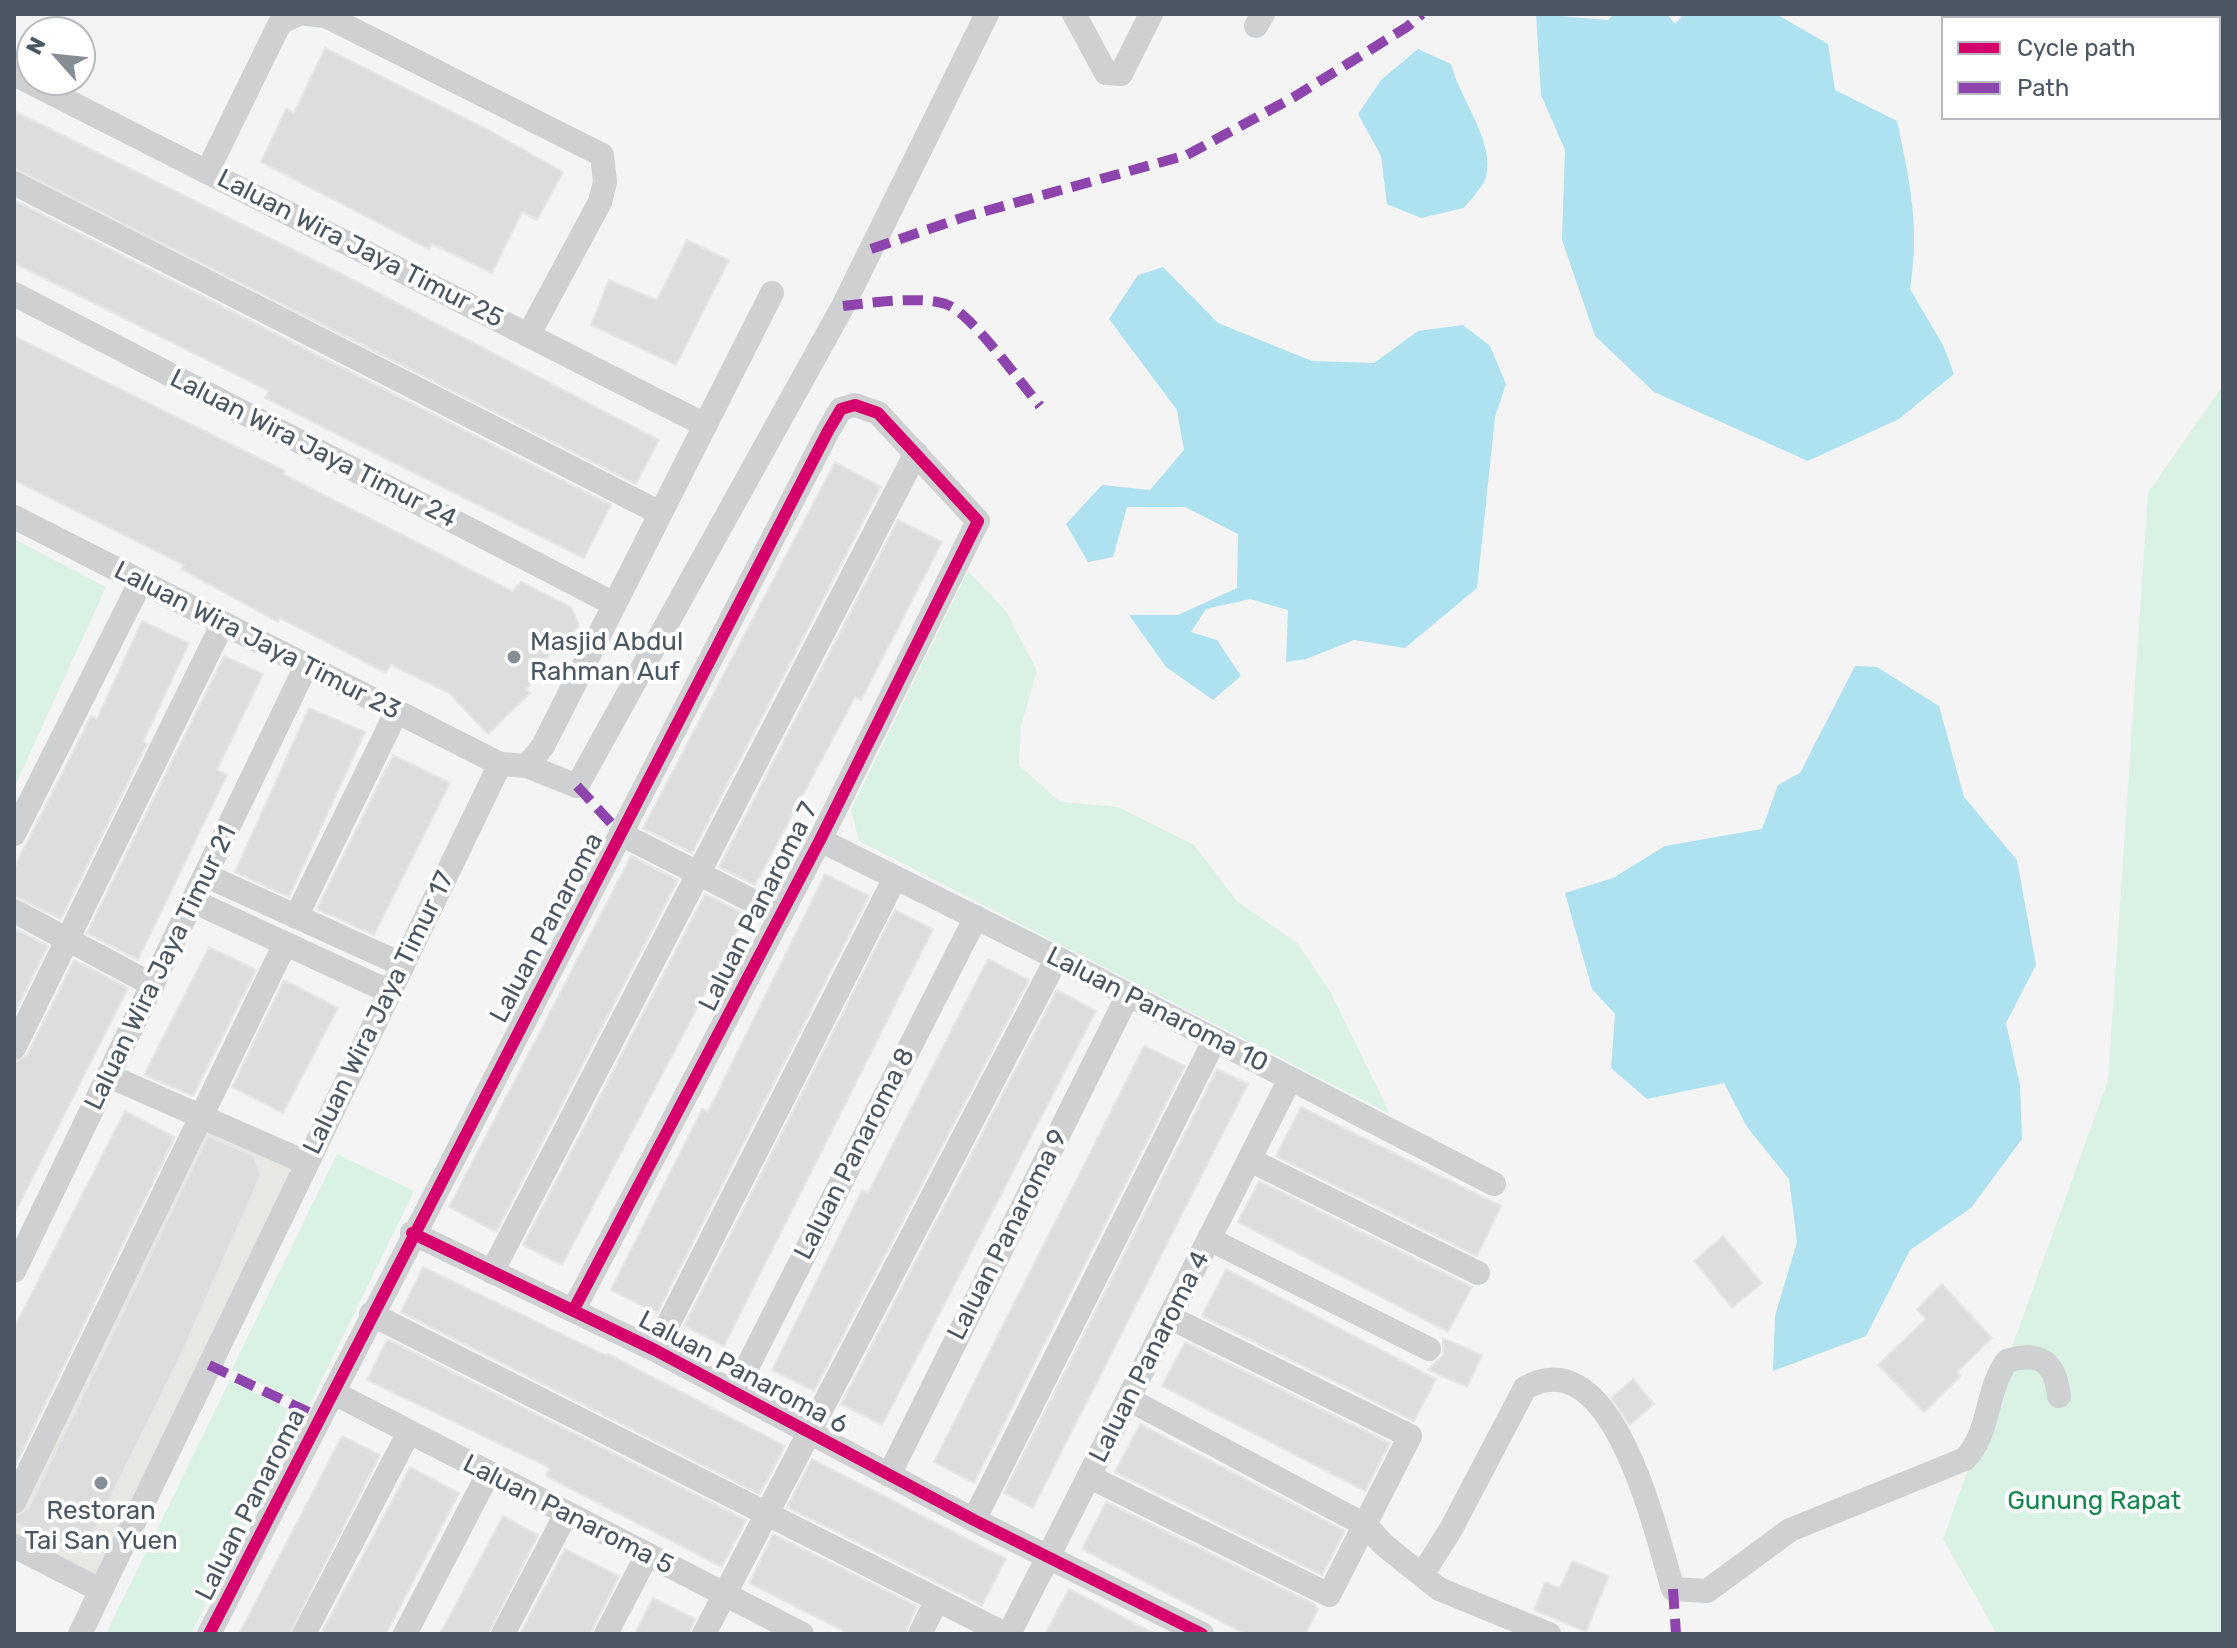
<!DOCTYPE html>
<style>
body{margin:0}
#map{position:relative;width:2237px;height:1648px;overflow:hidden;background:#f4f4f4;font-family:Rubik,sans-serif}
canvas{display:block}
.frame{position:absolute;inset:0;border:16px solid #4a5661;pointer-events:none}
.legend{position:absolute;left:1941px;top:16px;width:280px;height:104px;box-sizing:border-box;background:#fff;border:2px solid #b7bbc0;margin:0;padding:10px 14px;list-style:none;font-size:24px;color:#4a5661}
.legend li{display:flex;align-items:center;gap:16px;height:40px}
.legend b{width:40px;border:2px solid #b7bbc0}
.north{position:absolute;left:16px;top:16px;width:80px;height:80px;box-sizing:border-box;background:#fff;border:2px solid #b7bbc0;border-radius:50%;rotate:297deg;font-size:22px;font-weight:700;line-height:32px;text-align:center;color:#4a5661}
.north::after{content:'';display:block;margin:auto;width:28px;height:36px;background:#868d94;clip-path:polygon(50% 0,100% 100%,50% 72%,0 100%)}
</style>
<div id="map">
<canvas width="2237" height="1648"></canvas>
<div class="frame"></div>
<ul class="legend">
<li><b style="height:10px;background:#d6006c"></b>Cycle path</li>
<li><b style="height:10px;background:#8e44ad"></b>Path</li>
</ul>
<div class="north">N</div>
</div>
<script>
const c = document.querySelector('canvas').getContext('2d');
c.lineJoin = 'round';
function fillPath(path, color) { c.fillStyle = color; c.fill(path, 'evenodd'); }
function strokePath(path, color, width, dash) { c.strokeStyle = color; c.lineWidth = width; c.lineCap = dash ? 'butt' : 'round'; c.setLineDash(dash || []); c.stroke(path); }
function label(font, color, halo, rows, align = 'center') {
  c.font = font + ' Rubik,sans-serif'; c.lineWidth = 8; c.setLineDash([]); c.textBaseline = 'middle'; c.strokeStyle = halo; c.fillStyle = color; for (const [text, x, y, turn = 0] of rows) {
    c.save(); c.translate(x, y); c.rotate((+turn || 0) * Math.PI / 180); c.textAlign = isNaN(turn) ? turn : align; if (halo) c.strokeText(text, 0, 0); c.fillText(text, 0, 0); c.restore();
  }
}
const commercial = new Path2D(`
 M199,1117L310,1166L98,1591L14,1547V1497Z`);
const green = new Path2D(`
 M2223,385V1634H1997L1943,1539L2108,1080L2148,493Z
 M14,539L106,587L14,788Z
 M968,571L1006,611L1037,671L1021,725L1019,765L1060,802L1118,807L1194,845L1237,901L1298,944L1331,993L1390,1114L859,841L851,810Z
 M337,1154L414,1191L309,1406L232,1369Z
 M230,1380L301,1416L191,1634H106Z`);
const water = new Path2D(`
 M1536,14L1608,20L1614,14H1667L1675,24L1684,14H1776L1828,44L1835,90L1897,121C1910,182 1920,227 1910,289L1943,345L1954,374L1899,419L1808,461L1654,392L1595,336L1562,240L1565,150L1541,95Z
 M1418,49L1451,64C1459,98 1495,140 1486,177C1483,187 1470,200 1464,208L1421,218L1387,204L1381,156L1358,114L1381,80Z
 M1163,267L1218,323L1312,361L1374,363L1418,331L1463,325L1490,346L1506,384L1495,417L1477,588L1405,648L1354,640L1306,659L1286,662L1288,610L1250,599L1206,609L1191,632L1217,640L1241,676L1213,700L1166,667L1129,615H1178L1237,588L1238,534L1185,507H1127L1113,557L1088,562L1066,524L1102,485L1150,490L1184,450L1177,410L1109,319L1138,275Z
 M1855,666L1877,667L1939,706L1964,797L2017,860L2036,965L2006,1023L2020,1085L2022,1139L1971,1208L1910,1250L1866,1336L1773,1371L1775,1316L1797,1242L1789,1179L1747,1127L1724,1083L1647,1099L1611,1068L1615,1014L1592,989L1565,893L1613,878L1665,846L1762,829L1778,785L1800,773Z`);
const building = new Path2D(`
 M325,48L492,132L563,172L537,220L522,212L492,273L432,244L429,249L261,162L286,109L294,113Z
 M14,111L336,271L659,440L636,484L14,168Z
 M14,200L611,505L584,558L265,398L269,391L14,263Z
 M687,240L729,260L676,365L591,325L609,280L657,300Z
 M14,336L285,471L283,474L512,591L521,582L571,607L579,626L538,666L544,672L526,689L530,693L488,734L449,693L391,665L386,673L280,618L278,622L181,569L184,565L14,480Z
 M835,462L881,487L692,853L643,828Z
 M898,520L942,542L861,700L855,697L755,885L719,867Z
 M142,621L189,643L143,742L147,744L61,919L14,896V868L91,716L97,719Z
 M224,656L263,674L217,770L227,775L138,960L87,933Z
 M309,708L365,732L289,897L235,872Z
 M393,755L450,783L374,935L317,909Z
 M631,856L678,880L496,1232L449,1207Z
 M825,874L869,896L657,1313L611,1290L702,1109L708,1112Z
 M705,894L746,915L562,1265L523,1245Z
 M895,910L933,929L724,1346L684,1326Z
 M14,928L48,946L14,1014Z
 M209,947L256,970L193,1096L144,1075Z
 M988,959L1029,980L814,1391L772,1370L862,1190L868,1193Z
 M74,960L128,988L14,1215V1063L27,1055Z
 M284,980L338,1008L283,1113L232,1087Z
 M1057,990L1096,1011L882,1425L841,1404Z
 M1144,1046L1185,1066L974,1483L934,1462Z
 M1217,1069L1248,1084L1033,1508L1004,1493Z
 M1301,1107L1501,1206L1477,1256L1276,1156Z
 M125,1111L175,1137L14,1468V1328Z
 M208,1136L254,1156L261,1175L182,1353L89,1541L65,1546L14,1522V1517L28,1509Z
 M1259,1181L1472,1287L1448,1332L1238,1222Z
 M1723,1236L1762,1283L1732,1308L1694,1261Z
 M423,1267L607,1356L608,1354L785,1446L760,1494L401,1312Z
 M1226,1269L1436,1379L1414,1421L1202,1316Z
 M1942,1284L1992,1338L1957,1372L1961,1376L1924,1412L1878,1365L1926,1319L1917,1309Z
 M1443,1338L1482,1355L1467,1387L1428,1370L1443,1355Z
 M387,1339L746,1520L722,1567L546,1476L550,1468L367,1380Z
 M1185,1342L1390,1443L1365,1491L1162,1386Z
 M1633,1379L1654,1404L1630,1425L1611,1398Z
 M1140,1424L1345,1531L1322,1575L1115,1472Z
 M342,1436L380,1455L289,1634H239Z
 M812,1459L1006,1559L982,1605L787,1507Z
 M410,1467L459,1493L386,1634H321Z
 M1106,1502L1314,1604L1318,1609L1305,1634H1245L1082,1549Z
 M503,1516L538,1535L488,1634H440Z
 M773,1534L917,1606L905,1634H850L749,1583Z
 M565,1549L619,1576L590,1634H520Z
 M1572,1561L1609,1576L1586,1632L1534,1610L1545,1582L1560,1588Z
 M1069,1589L1155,1634H1045Z
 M653,1598L695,1619L689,1634H635Z`);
const minor = new Path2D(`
 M307,14L326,16L602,155L605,182L600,202L529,334
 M1074,14L1106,73L1121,74L1151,14
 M1256,26L1263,14
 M14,74L705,425
 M207,172L280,23L299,14
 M14,183L660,513
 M14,294L612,603
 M14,517L500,764
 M527,766L577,786L843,306L987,14
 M14,834L140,583
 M621,834L780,915
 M820,840L1057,958L1494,1184
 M205,875L403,965
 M193,901L390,992
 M14,911L153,985
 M296,917L397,711
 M14,1048L223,623
 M109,1076L307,1163
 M1250,1160L1478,1273
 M412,1233L655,1350L974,1520L1202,1634
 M1209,1239L1429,1349
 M14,1271L307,664
 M492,1272L916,453
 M371,1314L1005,1634
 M655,1350L895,878
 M735,1391L976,917
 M334,1393L802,1634
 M1130,1400L1365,1525L1384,1545L1439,1589L1549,1634
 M889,1475L1128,995
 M1090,1477L1329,1595L1410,1436L1169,1317
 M14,1502L284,946
 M974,1520L1214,1041
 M14,1546L100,1590
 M1422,1575L1451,1529L1525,1388C1614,1337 1656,1535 1673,1589L1707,1591L1790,1530L1965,1459C1991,1432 1985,1391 2007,1361C2041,1350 2055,1363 2059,1396
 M80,1634L500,764L527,766L543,746L772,293
 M209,1634L828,431L841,409L855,405L878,413L978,521L820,840L574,1309
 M304,1634L409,1432
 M405,1634L488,1474
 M503,1634L566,1514
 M606,1634L647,1555
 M704,1634L1057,958
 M920,1634L937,1600
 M1009,1634L1290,1079`);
const quiet = new Path2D(`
 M2006,14L2013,18
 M2095,18L2103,14
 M871,249L964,217L1187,155L1294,97L1407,27L1422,14
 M843,306C869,303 925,295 948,305C973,316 1020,382 1040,406
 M577,786L621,834
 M209,1365L321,1418
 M1673,1589L1676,1634`);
const cycleway = new Path2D(`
 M412,1233L655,1350L974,1520L1202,1634
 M209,1634L828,431L841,409L855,405L878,413L978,521L820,840L574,1309`);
const markers = [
 [514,657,8,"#868d94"],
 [101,1483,8,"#868d94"]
];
const streetNames = [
 ["Laluan Wira Jaya Timur 25",360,249,27],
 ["Laluan Wira Jaya Timur 24",313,449,27],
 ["Laluan Wira Jaya Timur 23",257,641,27],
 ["Laluan Panaroma 7",759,907,-63],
 ["Laluan Panaroma",547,928,-62],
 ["Laluan Wira Jaya Timur 21",161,968,-64],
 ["Laluan Panaroma 10",1157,1010,27],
 ["Laluan Wira Jaya Timur 17",379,1013,-64],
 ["Laluan Panaroma 8",855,1154,-63],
 ["Laluan Panaroma 9",1008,1235,-63],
 ["Laluan Panaroma 4",1150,1357,-63],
 ["Laluan Panaroma 6",743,1373,28],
 ["Laluan Panaroma",251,1505,-63],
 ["Laluan Panaroma 5",568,1515,27]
];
const poiNames = [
 ["Masjid Abdul",530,642],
 ["Rahman Auf",530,672],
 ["Restoran",101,1511,"center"],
 ["Tai San Yuen",101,1541,"center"]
];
const parkNames = [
 ["Gunung Rapat",2094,1501]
];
fillPath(commercial, '#e8e7e3');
fillPath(green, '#d9f2e3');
fillPath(water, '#aee2f0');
fillPath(building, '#ddddde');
strokePath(building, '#e5e6e7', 2);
strokePath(minor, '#ced0d2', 24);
strokePath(quiet, '#8e44ad', 10, [20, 10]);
strokePath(cycleway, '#d6006c', 12);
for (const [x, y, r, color] of markers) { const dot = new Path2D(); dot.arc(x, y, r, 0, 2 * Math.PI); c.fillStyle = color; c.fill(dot); strokePath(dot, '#fff', 3); }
label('26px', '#4a5661', '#fff', streetNames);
label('26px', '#4a5661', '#fff', poiNames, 'left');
label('26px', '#17864f', '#fff', parkNames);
</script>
